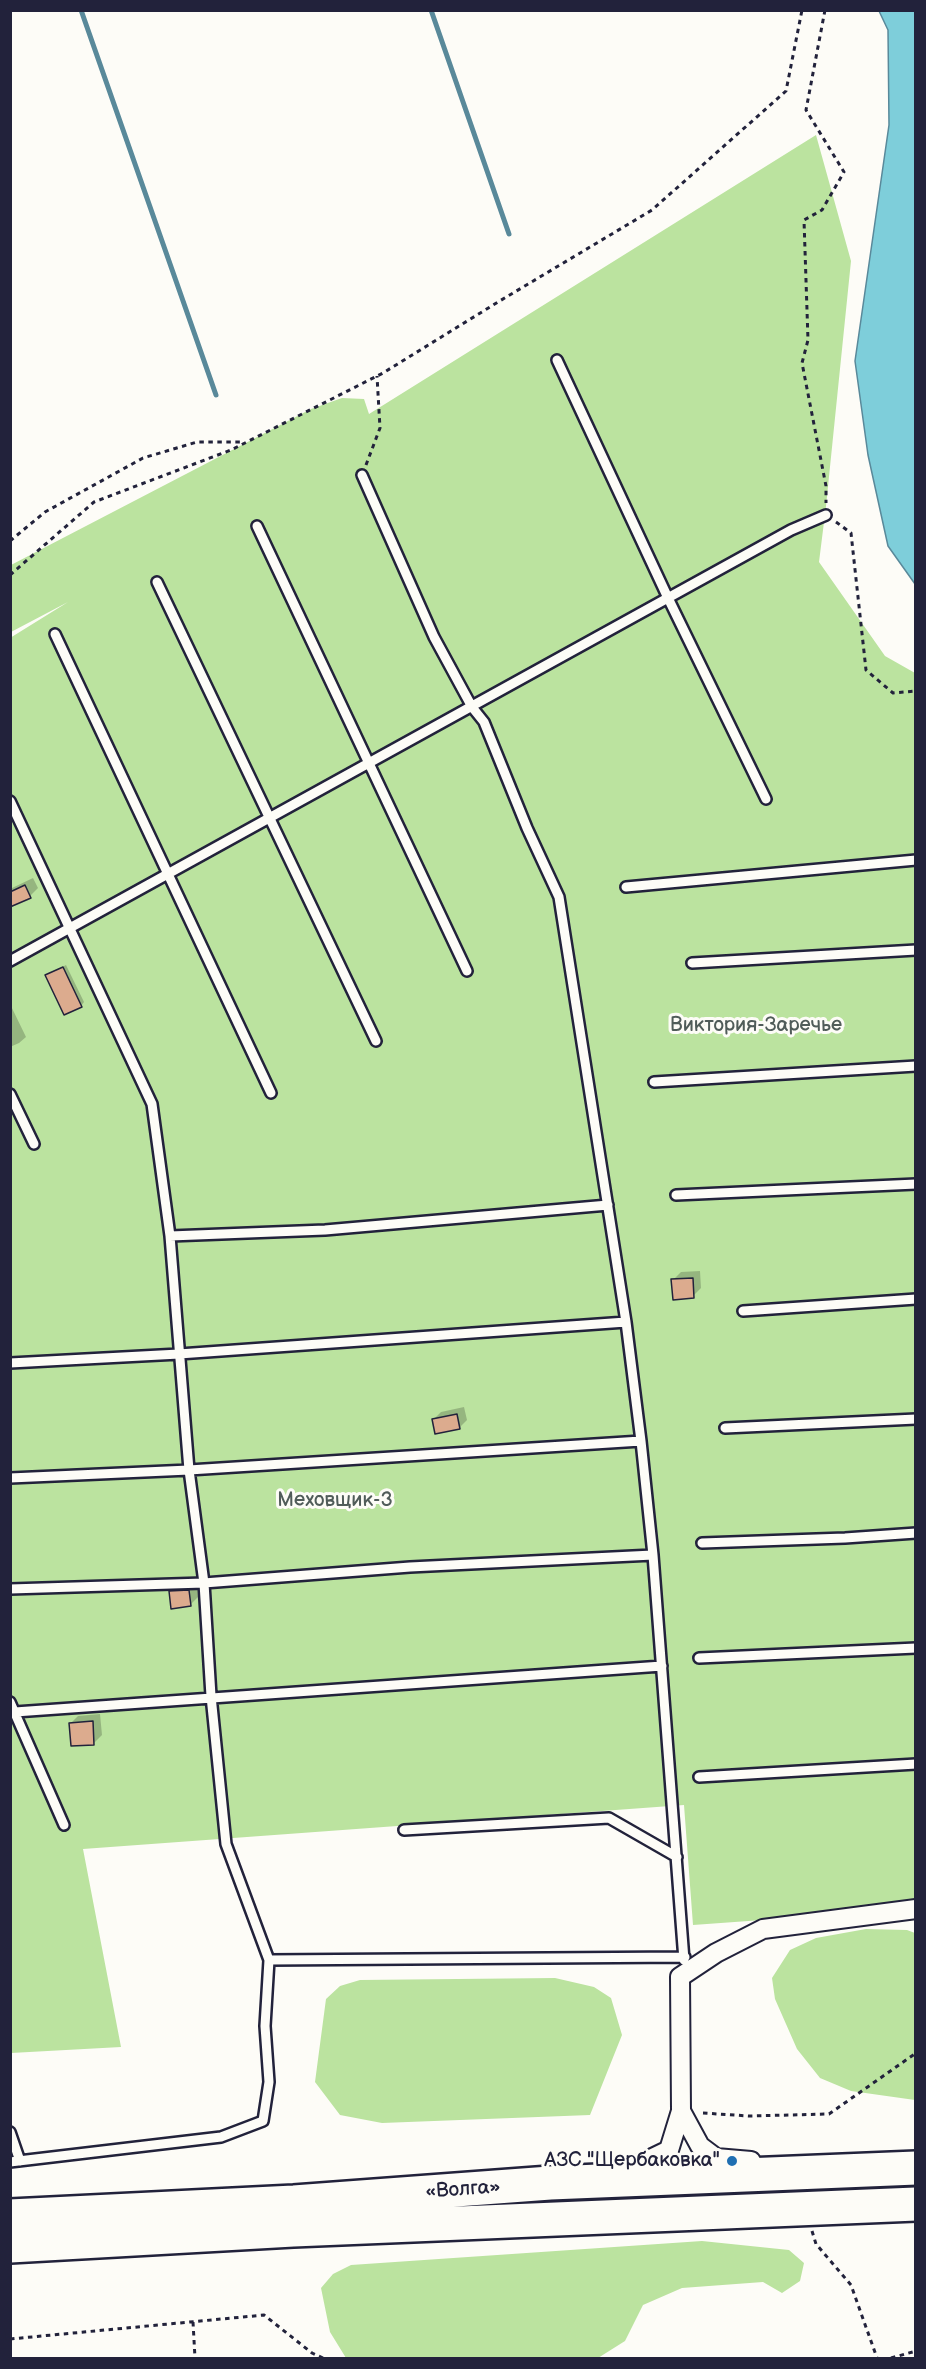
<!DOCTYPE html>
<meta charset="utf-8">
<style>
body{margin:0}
#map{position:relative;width:926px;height:2369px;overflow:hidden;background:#fdfcf7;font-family:"Balsamiq Sans",sans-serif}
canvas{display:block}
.frame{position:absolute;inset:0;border:12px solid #22223b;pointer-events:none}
</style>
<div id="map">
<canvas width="926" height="2369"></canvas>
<div class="frame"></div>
</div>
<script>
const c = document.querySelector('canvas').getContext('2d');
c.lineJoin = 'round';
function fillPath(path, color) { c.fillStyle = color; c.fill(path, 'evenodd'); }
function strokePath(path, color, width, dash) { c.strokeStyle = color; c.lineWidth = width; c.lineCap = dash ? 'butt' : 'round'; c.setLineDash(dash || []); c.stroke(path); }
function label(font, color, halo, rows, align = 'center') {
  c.font = font + ' "Balsamiq Sans",sans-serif'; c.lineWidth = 6; c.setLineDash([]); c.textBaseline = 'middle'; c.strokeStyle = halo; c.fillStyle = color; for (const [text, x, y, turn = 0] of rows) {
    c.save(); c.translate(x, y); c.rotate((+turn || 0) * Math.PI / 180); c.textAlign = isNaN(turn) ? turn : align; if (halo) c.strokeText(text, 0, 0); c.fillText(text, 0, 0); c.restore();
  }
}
const green = new Path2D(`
 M816,135L851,261L826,506L819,562L885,656L915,673V1909L693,1925L684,1805L83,1849L121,2047L11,2053L10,638L68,602L11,632V565L311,409L342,398L364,399L369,414Z
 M866,1929L907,1930L915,1933V2100L851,2091L820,2078L797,2049L775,1999L772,1978L790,1950L816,1938Z
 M555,1978L594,1987L611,1998L622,2035L590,2115L382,2123L340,2115L315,2082L326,1999L340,1986L360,1980Z
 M702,2241L789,2250L804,2263L800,2281L782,2293L763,2282L682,2288L643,2305L625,2341L598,2358H346L330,2332L321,2288L333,2274L351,2265Z`);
const water = new Path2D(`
 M879,11H915V584L888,546L868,455L855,361L889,125L888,30Z`);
const shadow = new Path2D(`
 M33,878L38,888L30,896L10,905V889Z
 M66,965L84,1002L81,1006L47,975Z
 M10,1004L26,1037L19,1043L10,1047Z
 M700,1271L701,1288L693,1296L673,1280L681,1272Z
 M464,1407L467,1420L459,1428L433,1420L441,1412Z
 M197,1583L198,1597L190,1605L170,1591L178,1584Z
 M100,1714L102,1735L94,1743L70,1724L78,1716Z`);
const stream = new Path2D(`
 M81,10L216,395
 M431,10L509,234`);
const building = new Path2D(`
 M25,885L31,898L10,907V892Z
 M63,967L82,1007L64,1015L45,975Z
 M693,1278L694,1298L673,1300L671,1279Z
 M457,1414L460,1429L435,1434L432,1419Z
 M189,1590L191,1606L171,1609L169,1591Z
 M93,1721L94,1745L71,1746L69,1723Z`);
const path = new Path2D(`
 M825,10L806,110L844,172L822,210L804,220L808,340L802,363L826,486V503
 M366,465L380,428L377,376
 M836,522L851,533L866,670L893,693L916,691
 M10,541L45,512L143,458L197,442H243
 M10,575L94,502L231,450L383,373L498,302L652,210L786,91L802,10
 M703,2113L749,2116L829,2114L916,2053
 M812,2231L816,2244L851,2285L877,2358
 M193,2322L195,2358
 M10,2339L264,2315L312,2353L323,2358
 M891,2358L916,2351`);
const lane = new Path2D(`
 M557,360L668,598L766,799
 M362,475L434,637L472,707L484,722L527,828L559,897L626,1322L641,1441L653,1555L684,1960
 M257,526L467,971
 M157,582L376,1041
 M55,634L271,1093
 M10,801L152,1104L170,1236L189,1470L204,1583L211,1696L226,1844L269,1960L685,1957
 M626,887L916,860
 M10,961L791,530L826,515
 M692,963L916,950
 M654,1082L916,1066
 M10,1094L34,1144
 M676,1195L916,1184
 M170,1236L325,1230L608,1205
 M743,1311L916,1299
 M10,1363L179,1354L626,1322
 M725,1428L916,1419
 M10,1478L189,1470L641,1441
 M702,1543L845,1538L916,1533
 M10,1589L204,1583L410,1567L653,1555
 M699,1658L916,1648
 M10,1702L64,1825
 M15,1712L662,1666
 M699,1777L916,1764
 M404,1830L609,1818L677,1857
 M10,2132L20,2161
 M10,2162L221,2137L263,2121L269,2082L265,2026L269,1960`);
const street = new Path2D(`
 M681,2111L700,2146L716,2158L751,2161
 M619,2168L640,2164L669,2150L681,2111L680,1977L716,1953L763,1929L916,1909`);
const highway = new Path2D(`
 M10,2216L294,2202L550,2183L916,2168
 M10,2246L293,2230L916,2204`);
const markers = [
 [732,2161,6,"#1f6fb2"]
];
const parkNames = [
 ["Виктория-Заречье",756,1026],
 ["Меховщик-3",335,1501]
];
const poiNames = [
 ["АЗС \"Щербаковка\"",720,2161]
];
const streetNames = [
 ["«Волга»",463,2190,-4]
];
fillPath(green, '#bbe39f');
fillPath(water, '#7eceda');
strokePath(water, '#59899a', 1.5);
fillPath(shadow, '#0003');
strokePath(stream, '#59899a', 5);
fillPath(building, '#dcab8e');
strokePath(building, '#22223b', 1.5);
strokePath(lane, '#22223b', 14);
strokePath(street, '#22223b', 22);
strokePath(highway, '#22223b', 38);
strokePath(path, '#22223b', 3, [4.5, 4.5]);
strokePath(lane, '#fdfcf7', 9);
strokePath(street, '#fdfcf7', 18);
strokePath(highway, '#fdfcf7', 33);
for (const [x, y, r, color] of markers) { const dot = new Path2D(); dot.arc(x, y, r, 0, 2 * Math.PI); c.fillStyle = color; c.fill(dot); strokePath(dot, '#fdfcf7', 2); }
label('20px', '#505c59', '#fdfcf7', parkNames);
label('20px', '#22223b', '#fdfcf7', poiNames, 'right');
label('20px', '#22223b', '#fdfcf7', streetNames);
</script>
